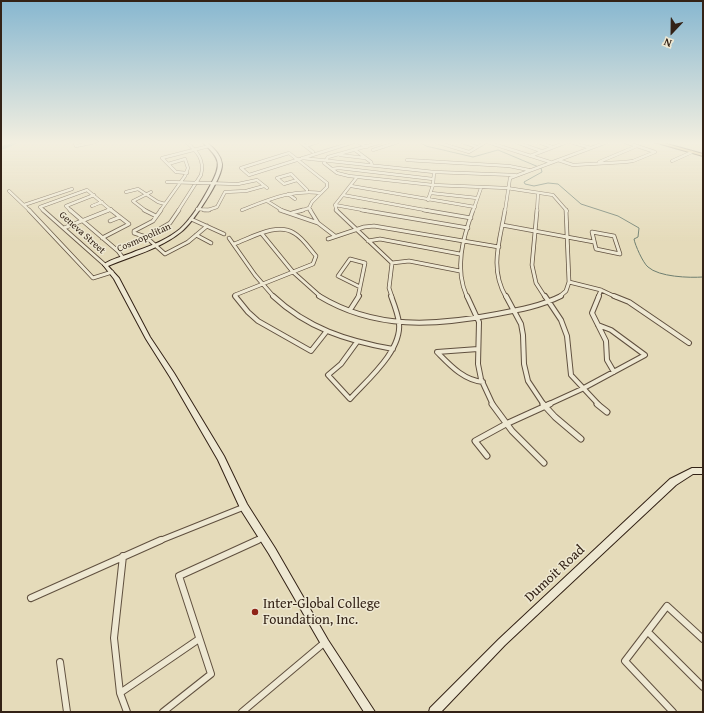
<!DOCTYPE html>
<style>
body{margin:0}
#map{position:relative;width:704px;height:713px;overflow:hidden;background:#e5dbba;font-family:"Gentium Book Plus",serif}
canvas{display:block}
.frame{position:absolute;inset:0;border:2px solid #332216;pointer-events:none}
.north{position:absolute;left:652px;top:12px;width:40px;height:40px;-webkit-text-stroke:3px #eee8d2;paint-order:stroke;rotate:202deg;font-size:11px;font-weight:700;line-height:16px;text-align:center;color:#332216}
.north::after{content:'';display:block;margin:auto;width:14px;height:18px;background:#332216;clip-path:polygon(50% 0,100% 100%,50% 72%,0 100%)}
</style>
<div id="map">
<canvas width="704" height="713"></canvas>
<div class="frame"></div>
<div class="north">N</div>
</div>
<script>
const c = document.querySelector('canvas').getContext('2d');
c.lineJoin = 'round';
function strokePath(path, color, width, dash) { c.strokeStyle = color; c.lineWidth = width; c.lineCap = dash ? 'butt' : 'round'; c.setLineDash(dash || []); c.stroke(path); }
function fillPath(path, color) { c.fillStyle = color; c.fill(path, 'evenodd'); }
function label(font, color, halo, rows, align = 'center') {
  c.font = font + ' "Gentium Book Plus",serif'; c.lineWidth = 3; c.setLineDash([]); c.textBaseline = 'middle'; c.strokeStyle = halo; c.fillStyle = color; for (const [text, x, y, turn = 0] of rows) {
    c.save(); c.translate(x, y); c.rotate((+turn || 0) * Math.PI / 180); c.textAlign = isNaN(turn) ? turn : align; if (halo) c.strokeText(text, 0, 0); c.fillText(text, 0, 0); c.restore();
  }
}
const stream = new Path2D(`
 M419,142L426,146L473,157L498,150L541,168L542,172L524,182L525,184L534,186L548,183L558,184L581,204L618,216L639,228L638,237L634,239C635,245 643,263 648,267C659,277 689,278 703,277`);
const river = new Path2D(`
 M15,142H22L1,150V146Z`);
const streetFar4 = new Path2D(`
 M74,142L76,146L96,142
 M300,142L313,152
 M357,142L367,147
 M382,142L328,157L324,163L337,173L349,176L433,185L507,188L553,195L567,211
 M436,142L469,152L486,142
 M462,142L477,147
 M487,142L550,162
 M516,142L541,151
 M538,142L552,147
 M570,142L591,148
 M625,142L655,152
 M305,146L318,142
 M355,150L371,162L372,165
 M373,150L398,142
 M340,155L365,158
 M530,156L567,142
 M162,158L209,146
 M162,158L176,172L187,173
 M302,158L434,172L515,175
 M407,160L509,166L529,170
 M558,160L573,165L625,162L633,161L655,152
 M672,161L692,152
 M599,162L637,146
 M241,168L289,153L327,183V187L312,202L309,208
 M241,168L249,175L354,142
 M332,169L339,168L433,179
 M277,178L291,174L307,190
 M277,178L284,184L297,180
 M167,182L238,184L257,180L267,188
 M351,186L475,207
 M9,191L30,211
 M126,192L138,189L158,202L165,204
 M431,193L477,198
 M288,194L295,199
 M343,195L430,211
 M428,200L433,185L434,172
 M267,201L283,211
 M24,205L72,189
 M335,205L368,211
 M92,206L102,202
 M309,208L311,211
 M197,209L208,210L217,207L225,192L246,191L264,186
 M242,210C268,200 292,189 321,193
 M44,211L40,207L87,190L112,211
 M71,211L66,206L94,195
 M107,211L111,209
 M146,211L133,201L151,192
 M160,211L185,176L188,168L185,159L168,164
 M178,211L201,175C205,160 197,151 186,142
 M300,211L309,208
 M337,211L335,205L357,177
 M473,211L481,188
 M505,211L510,178L607,142
 M537,211L538,193`);
const streetFar3 = new Path2D(`
 M29,210L93,278L112,272
 M43,210L105,265
 M70,210L118,251L123,258
 M144,210L156,216
 M161,210L153,221L134,231V233L146,237L165,254L188,242L207,226
 M204,210H209
 M280,210L318,223L335,236
 M310,210L318,223
 M336,210L392,263
 M362,210L468,228
 M424,210L471,218
 M505,210C500,241 489,268 506,297
 M537,210L532,265L536,283L545,297
 M292,213L303,210
 M191,219L224,234
 M110,221L120,217
 M502,225L594,242
 M64,228L109,210
 M592,232L614,236L620,254L596,249Z
 M262,234L293,272L321,297
 M196,235L211,243
 M146,237L170,223L179,210
 M102,238L129,224L111,210
 M229,238L255,275L274,297
 M328,239L364,227L374,226L499,247
 M368,241L380,239L460,254
 M234,244C251,238 277,222 294,233C303,238 309,248 316,256L313,264L235,295L236,297
 M392,263L409,261L460,271
 M569,282L601,290L616,297
 M358,297L365,263L350,259L338,276L360,287
 M392,297L389,288L392,263
 M467,297C454,268 463,238 473,210
 M559,297L566,291L569,282L566,210
 M598,297L601,290`);
const streetFar2 = new Path2D(`
 M235,296L248,312L258,321L311,351L326,332
 M273,296C307,328 347,341 393,349
 M319,296C375,330 435,326 497,314C519,310 541,306 561,296
 M467,296L479,322L478,364L481,379L493,405
 M506,296L521,324L523,335L524,364L528,381L544,405
 M545,296L561,320L567,336L571,375L599,405
 M599,296L592,313L606,341L607,360L614,372
 M614,296L629,302L689,343
 M350,310L359,296
 M357,342L341,364L328,375L350,399C367,380 402,351 399,323C398,314 394,304 391,296
 M478,349L437,352C450,365 463,380 483,382
 M547,405L582,389L645,355L611,330L598,325`);
const streetFar1 = new Path2D(`
 M492,404L512,431L544,463
 M543,404L555,417L581,439
 M597,404L607,412
 M487,456L475,441L506,424L550,404
 M159,541L244,507
 M255,541L263,538`);
const street = new Path2D(`
 M31,598L161,540
 M648,632L703,687
 M60,662L67,712
 M120,693L114,638L123,556
 M127,712L120,693L199,639
 M163,712L211,674L179,576L258,540
 M242,712L324,643
 M673,712L625,661L667,606L703,639`);
const secondary = new Path2D(`
 M202,142H206C213,147 221,155 222,164C223,178 192,224 181,232C160,249 132,256 108,266L119,278L150,337L174,373L224,456L247,504L275,548L328,640L375,712H364L322,646L269,554L241,510L218,460L170,377L146,339L114,279L103,265C112,258 126,256 136,251C151,246 168,239 180,229C192,218 202,201 210,186C222,164 221,159 202,142Z
 M692,468H703V474H693L676,485L505,645L441,712H429L430,708L499,639L670,479Z`);
const primary = new Path2D(`
 M654,142H660L703,154V156Z`);
const markers = [
 [255,612,4,"#8f2418"]
];
const farStreetnames = [
 ["Geneva Street",82,233,42],
 ["Cosmopolitan",144,238,-24]
];
const nearStreetnames = [
 ["Dumoit Road",555,574,-43]
];
const nearPoinames = [
 ["Inter-Global College",263,604],
 ["Foundation, Inc.",263,620]
];
strokePath(stream, '#6e7e70', 1);
fillPath(river, '#96bbac');
strokePath(streetFar4, '#60503f', 3.5);
strokePath(streetFar3, '#60503f', 4.5);
strokePath(streetFar2, '#60503f', 6);
strokePath(streetFar1, '#60503f', 7);
strokePath(street, '#60503f', 8);
strokePath(secondary, '#332216', 2);
strokePath(primary, '#332216', 2);
strokePath(streetFar4, '#eee8d2', 2.5);
strokePath(streetFar3, '#eee8d2', 3);
strokePath(streetFar2, '#eee8d2', 4);
strokePath(streetFar1, '#eee8d2', 5);
strokePath(street, '#eee8d2', 6);
fillPath(secondary, '#eee8d2');
fillPath(primary, '#e2be7d');
const sky = c.createLinearGradient(0, 0, 0, 242);
sky.addColorStop(0, '#87b7d0');
sky.addColorStop(0.59, '#f3efe0');
sky.addColorStop(1, '#f3efe000');
c.fillStyle = sky;
c.fillRect(0, 0, 704, 242);
for (const [x, y, r, color] of markers) { const dot = new Path2D(); dot.arc(x, y, r, 0, 2 * Math.PI); c.fillStyle = color; c.fill(dot); strokePath(dot, '#eee8d2', 1.5); }
label('10px', '#332216', '#eee8d2', farStreetnames);
label('14px', '#332216', '#eee8d2', nearStreetnames);
label('14px', '#332216', '#eee8d2', nearPoinames, 'left');
</script>
